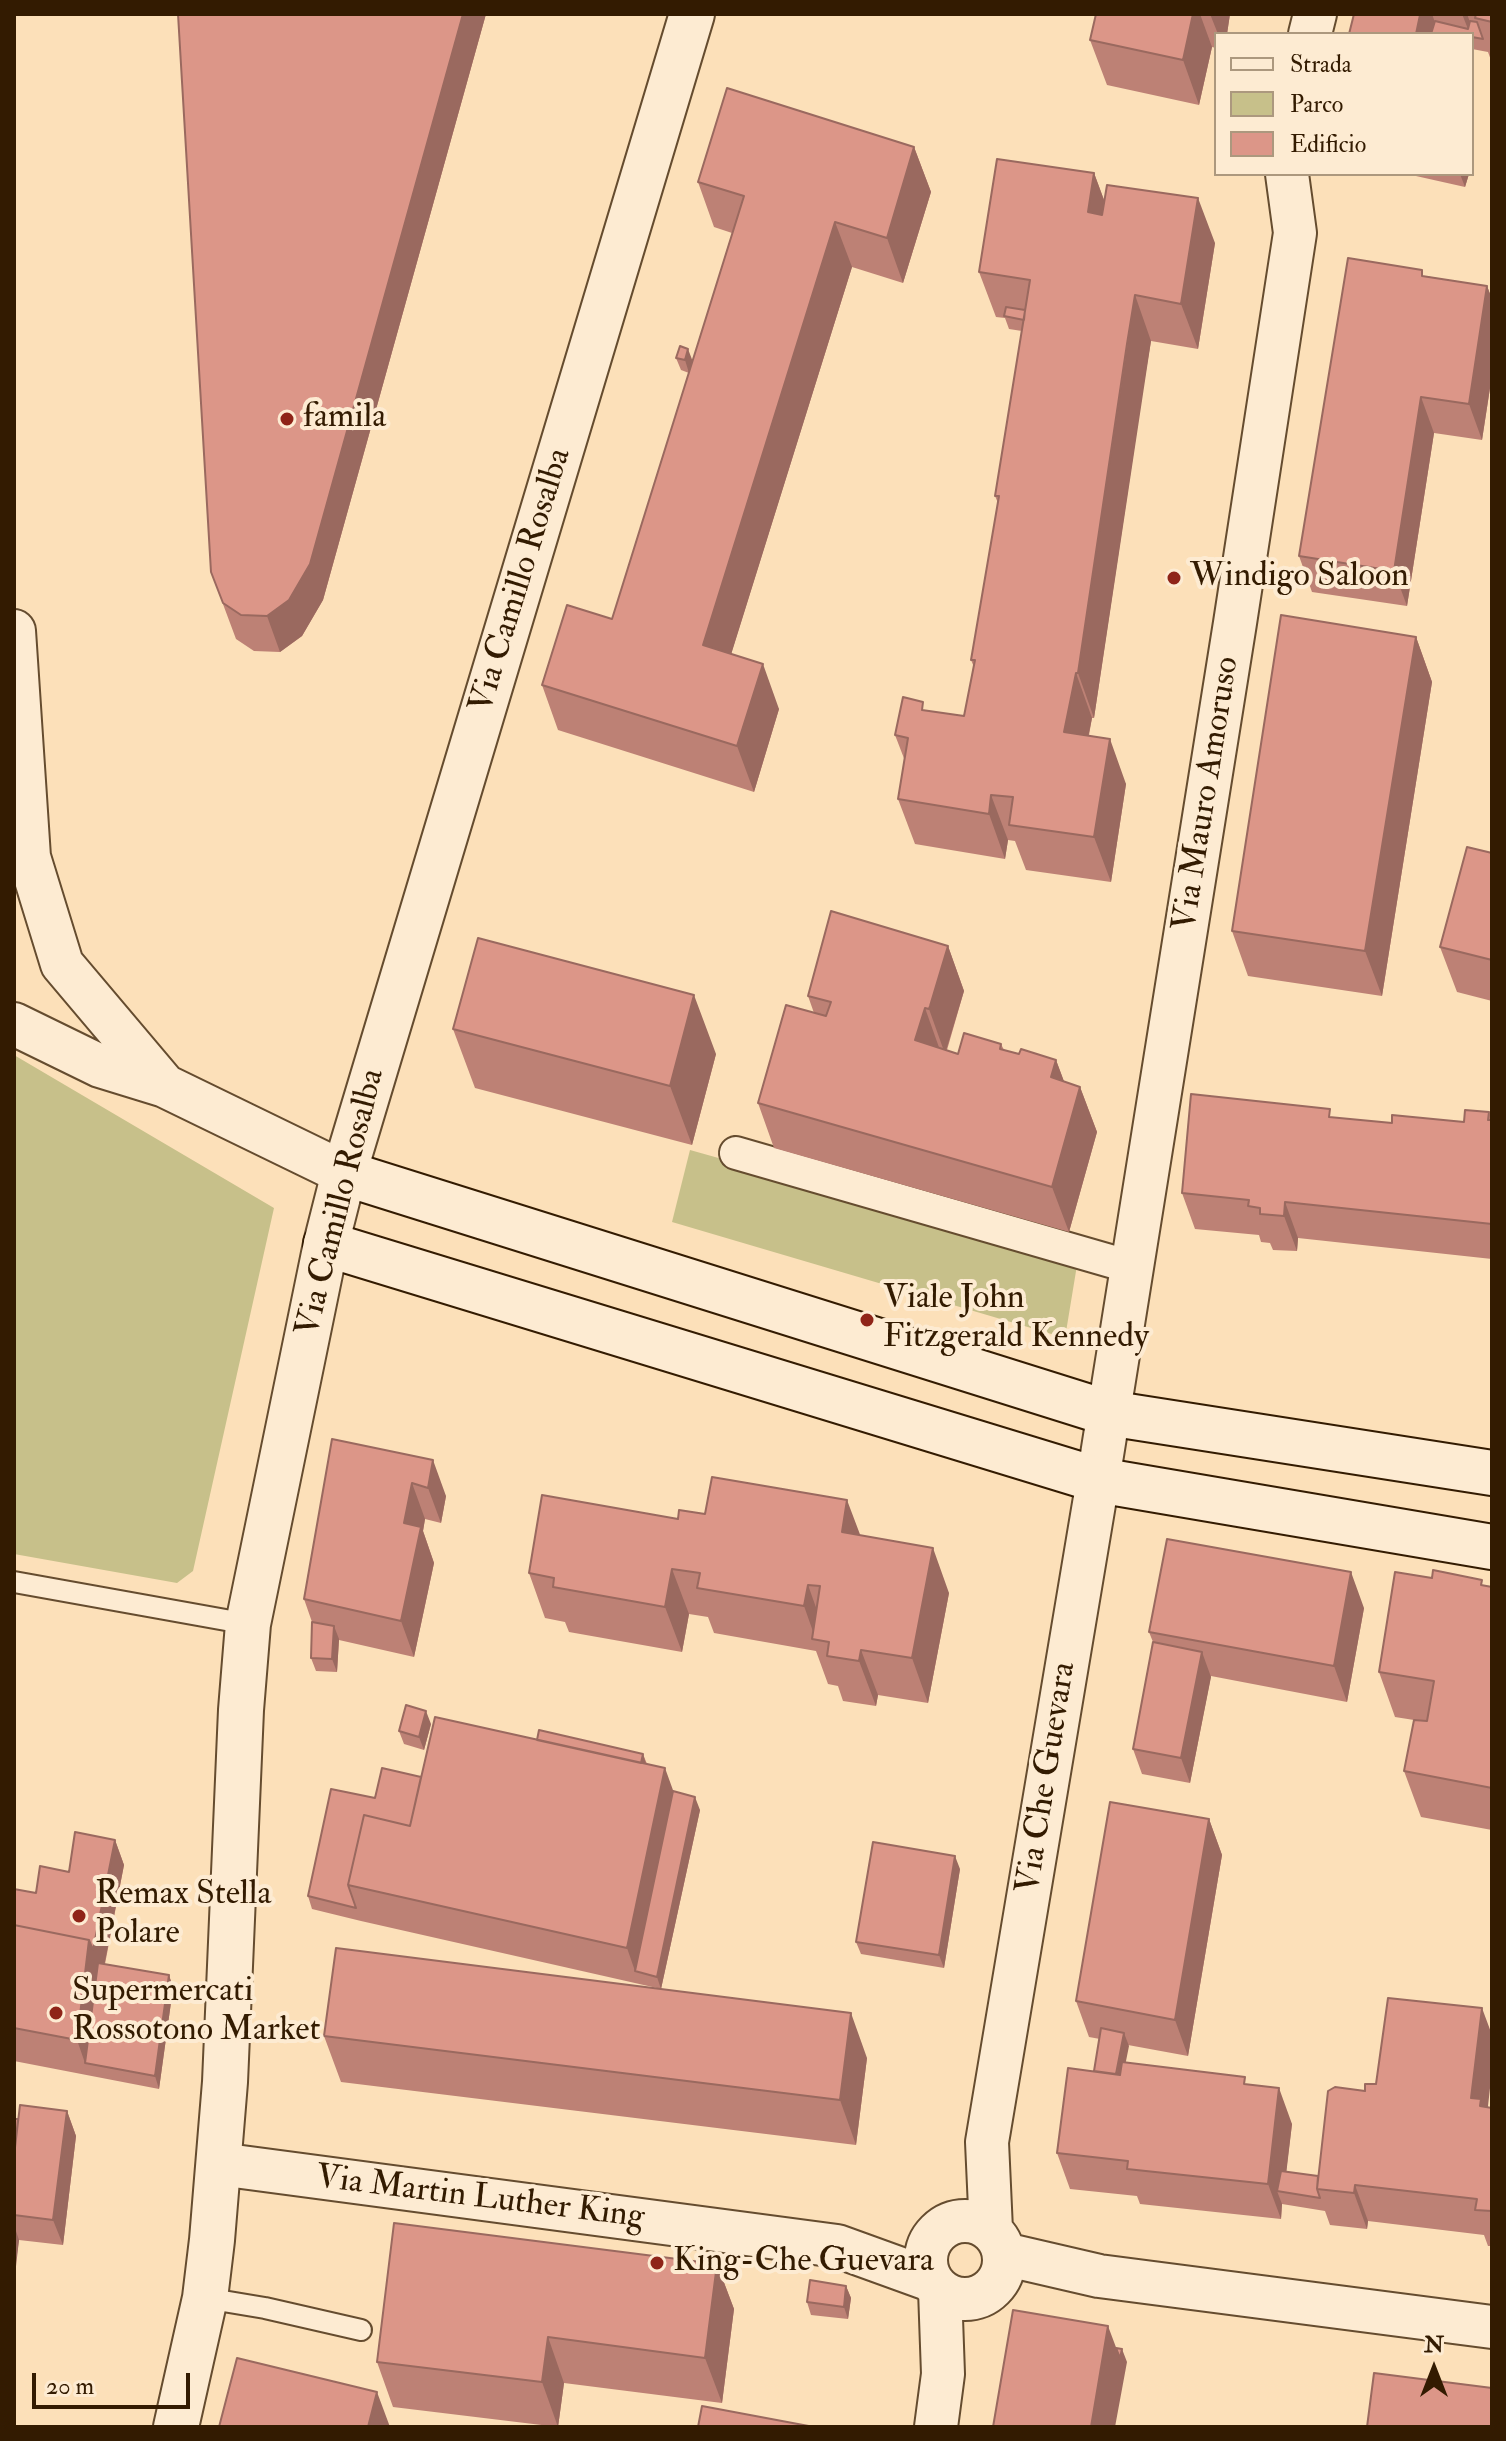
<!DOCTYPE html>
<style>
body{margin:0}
#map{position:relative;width:1506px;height:2441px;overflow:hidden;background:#fce0b9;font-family:"IM FELL Double Pica",serif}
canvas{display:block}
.frame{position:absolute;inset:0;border:16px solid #331b01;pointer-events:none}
.legend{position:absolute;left:1214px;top:32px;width:260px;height:144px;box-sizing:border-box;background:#fdebd2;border:2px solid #ac987e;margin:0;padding:10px 14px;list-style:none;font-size:24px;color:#331b01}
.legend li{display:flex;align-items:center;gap:16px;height:40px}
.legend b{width:40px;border:2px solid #ac987e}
.north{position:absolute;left:1394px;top:2329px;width:80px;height:80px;-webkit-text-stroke:6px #fdebd2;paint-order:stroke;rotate:0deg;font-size:22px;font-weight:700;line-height:32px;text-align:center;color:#331b01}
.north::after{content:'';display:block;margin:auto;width:28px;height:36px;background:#331b01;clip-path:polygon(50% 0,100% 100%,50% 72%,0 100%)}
.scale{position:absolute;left:32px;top:2373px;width:158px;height:36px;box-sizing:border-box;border:4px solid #331b01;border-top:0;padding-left:10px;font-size:24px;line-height:28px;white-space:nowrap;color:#331b01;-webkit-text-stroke:6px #fdebd2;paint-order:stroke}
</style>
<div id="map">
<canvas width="1506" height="2441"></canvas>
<div class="frame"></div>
<ul class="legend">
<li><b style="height:10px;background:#fdebd2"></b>Strada</li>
<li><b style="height:22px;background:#c7c08a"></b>Parco</li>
<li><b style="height:22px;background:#dc9688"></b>Edificio</li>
</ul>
<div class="north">N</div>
<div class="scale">20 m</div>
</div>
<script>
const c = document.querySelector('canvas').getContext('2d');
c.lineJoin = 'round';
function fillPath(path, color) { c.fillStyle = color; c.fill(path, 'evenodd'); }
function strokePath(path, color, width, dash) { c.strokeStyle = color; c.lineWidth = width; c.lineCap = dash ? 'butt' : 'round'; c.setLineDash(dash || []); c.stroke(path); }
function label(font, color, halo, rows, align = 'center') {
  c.font = font + ' "IM FELL Double Pica",serif'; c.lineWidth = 8; c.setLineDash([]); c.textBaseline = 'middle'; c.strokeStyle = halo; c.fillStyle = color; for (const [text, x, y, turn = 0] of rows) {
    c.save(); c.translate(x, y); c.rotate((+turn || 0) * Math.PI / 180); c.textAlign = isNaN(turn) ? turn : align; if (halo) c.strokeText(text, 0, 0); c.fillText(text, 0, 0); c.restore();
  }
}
const green = new Path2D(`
 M14,1055L274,1208L193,1571L177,1583L14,1554Z
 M690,1150L1078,1259L1065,1338L672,1222Z`);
const service = new Path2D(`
 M14,1582L248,1624
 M205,2298L265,2308L361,2330`);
const pedestrian = new Path2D(`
 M736,1153L1131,1267`);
const minor = new Path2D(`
 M1310,34L1315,14
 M14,631L29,857L62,964L165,1086
 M14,1024L100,1066L165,1086L344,1173
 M219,2164L837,2246L931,2280
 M926 2260a39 39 0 1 1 78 0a39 39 0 1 1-78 0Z
 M991,2230L987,2142L1098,1480L1235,623L1295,233L1287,174
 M1004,2254L1099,2276L1492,2327
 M936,2427L943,2374L940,2290`);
const tertiary = new Path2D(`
 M176,2427L205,2298L212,2240L225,2082L241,1710L248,1624L326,1244L344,1173L692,14`);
const secondary = new Path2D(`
 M344,1173L1108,1413L1492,1473
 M326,1244L1098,1480L1492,1547`);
const wall = new Path2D(`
 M178,14H486L323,600L302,636L280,652L254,651L236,639L211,572Z
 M1096,14H1230L1227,34H1216V48L1212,47L1199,105L1107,85L1090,40Z
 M1354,14H1492V63L1488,52L1472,49V34Z
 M914,147L931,192L903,283L852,267L731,654L779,709L754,792L558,730L542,685L612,619L689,373L681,370L676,358L693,360L732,233L714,227L698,182Z
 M1094,173L1104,200L1215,243L1198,349L1151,341L1143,389L1094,718H1092L1089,735L1126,784L1111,882L1026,870L1015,841L1008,840L1005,859L915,844L898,799L905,761L895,735L964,716L974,667L971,660L998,503L995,496L1022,331L1009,329L1005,318L996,317L979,272Z
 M1407,174H1469L1465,187Z
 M1425,276L1487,286L1492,299V375L1482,440L1434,433L1407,606L1312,592L1299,556Z
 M1416,637L1432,682L1382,996L1248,976L1232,931Z
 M1492,853V1001L1457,992L1440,947Z
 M948,946L964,991L947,1050L958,1054L1001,1044L1004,1050L1019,1054L1056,1060L1064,1082L1080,1087L1097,1132L1069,1232L774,1148L758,1103L814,1013L808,996Z
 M453,1029L716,1054L692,1145L475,1088Z
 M1489,1112L1492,1120V1259L1298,1238L1297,1251L1273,1250L1270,1243L1261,1242L1259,1235L1195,1229L1182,1193L1333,1118L1392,1123L1464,1122Z
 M332,1439L446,1496L441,1523L425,1519L423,1531L434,1563L414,1657L339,1640L337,1672L316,1671L311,1658L312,1622L304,1599Z
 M705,1514L860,1535L949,1593L928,1703L878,1695L876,1706L843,1701L838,1686L828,1684L816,1651L714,1633L708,1617L689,1614L682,1652L569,1632L565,1622L545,1618L529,1573L678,1519Z
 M1484,1586L1492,1587V1830L1421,1817L1404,1771L1414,1720L1395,1717L1379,1672Z
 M1364,1608L1347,1702L1211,1676L1190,1783L1142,1774L1133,1749L1153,1642L1149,1632Z
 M431,1724L424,1750L404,1744L399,1731Z
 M537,1740L643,1754L647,1764L673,1791L700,1810L661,1989L867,2058L856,2145L341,2082L324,2036L657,1988L361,1921L312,1909L308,1896L421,1777Z
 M1209,1819L1222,1855L1188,2056L1128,2045L1125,2063L1248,2085L1292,2124L1286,2172L1318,2176L1488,2107L1492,2108V2246H1488L1484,2235L1368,2221L1367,2229L1330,2225L1325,2211L1282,2204L1281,2219L1140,2204L1137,2196L1070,2189L1057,2153L1094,2071L1100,2039L1089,2037L1076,2001Z
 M115,1840L124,1865L105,1964L169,1975L173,1988L159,2089L14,2061V1889L36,1893Z
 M960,1869L944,1968L861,1954L856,1942Z
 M67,2111L76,2136L63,2245L19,2240L14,2275V2119H18Z
 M717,2264L734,2309L722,2403L564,2383L558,2427L393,2407L377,2362Z
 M846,2286L851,2298L848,2319L811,2315L807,2302Z`);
const shadedWall = new Path2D(`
 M463,14H486L323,600L302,636L280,652L267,616Z
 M1193,14H1200L1212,47L1199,105L1183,60Z
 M1210,14H1230L1227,34H1218Z
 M1417,14H1432L1439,34H1416Z
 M1462,14H1467L1474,33L1470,34Z
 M914,147L931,192L903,283L887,238Z
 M1094,173L1111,219L1088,212Z
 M1460,174H1469L1465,187Z
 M1198,198L1215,243L1198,349L1181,304Z
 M835,222L852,267L720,690L703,645Z
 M1487,286L1492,299V375L1482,440L1469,404Z
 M1135,295L1151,341L1094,718L1078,673Z
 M688,349L693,362L689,373L685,360Z
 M1421,397L1434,433L1407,606L1394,571Z
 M1416,637L1432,682L1382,996L1365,951Z
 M763,664L779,709L754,792L737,746Z
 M1076,673L1092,718L1080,777L1064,732Z
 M1110,739L1126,784L1111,882L1094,837Z
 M991,795L1008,840L1005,859L989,814Z
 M948,946L964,991L945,1054L929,1009Z
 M694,995L716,1054L692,1145L670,1086Z
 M925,1008L941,1053L915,1040Z
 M1056,1060L1073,1105L1051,1077Z
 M1080,1087L1097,1132L1069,1232L1052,1187Z
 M1285,1202L1298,1238L1297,1251L1284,1216Z
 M433,1460L446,1496L441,1523L428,1488Z
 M412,1483L425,1519L423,1531L434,1563L414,1657L401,1621L404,1523Z
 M847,1500L864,1545L842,1532Z
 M933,1548L949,1593L928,1703L912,1658Z
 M672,1569L689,1614L682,1652L665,1607Z
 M1351,1572L1364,1608L1347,1702L1334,1666Z
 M808,1585L824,1630L816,1640L804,1606Z
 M334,1626L339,1639L337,1672L332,1659Z
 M861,1650L878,1695L876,1706L859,1661Z
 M1202,1652L1211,1677L1190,1783L1181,1758Z
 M426,1711L431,1724L424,1750L419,1737Z
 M643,1754L647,1767L636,1784Z
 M665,1768L678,1804L635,1971L627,1948Z
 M695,1797L700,1810L661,1989L657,1977Z
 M1209,1819L1222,1855L1188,2056L1175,2020Z
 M115,1840L124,1865L85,2063L77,2040L89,1940Z
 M955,1856L960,1869L944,1968L939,1955Z
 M169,1975L173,1988L159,2089L155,2076Z
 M1482,2008L1492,2035V2070L1487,2115L1471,2098Z
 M851,2013L867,2058L856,2145L840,2100Z
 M1124,2033L1129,2046L1119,2096L1115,2084Z
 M1279,2088L1292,2124L1284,2192L1277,2191L1282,2204L1281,2219L1268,2184Z
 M67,2111L76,2136L63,2245L53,2220Z
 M1355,2185L1368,2221L1367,2229L1354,2193Z
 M14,2225L19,2240L15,2275L14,2273Z
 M717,2264L734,2309L722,2403L705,2358Z
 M846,2286L851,2298L848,2319L844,2307Z
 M1108,2326L1120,2358L1122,2349L1127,2362L1115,2427H1091Z
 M548,2337L564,2383L558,2427L542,2382Z
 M377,2392L390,2427H368Z`);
const building = new Path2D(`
 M178,14H463L310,564L289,600L267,616L241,615L223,603L211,572Z
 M1096,14H1193L1183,60L1090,40Z
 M1354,14H1417V15H1420L1416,34H1349Z
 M1476,14H1492V22L1475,18Z
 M1435,21L1468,29L1470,21L1477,22L1483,39L1472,37V34H1431Z
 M727,88L914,147L887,238L835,222L703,645L763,664L737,746L542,685L567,605L612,619L744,196L698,182Z
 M997,159L1094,173L1088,212L1102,215L1107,185L1198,198L1181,304L1135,295L1127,344L1078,673H1076L1064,732L1110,739L1094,837L1009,825L1013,797L991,795L989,814L898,799L908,738L895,735L903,697L923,702L922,710L964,716L975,660H971L999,496H995L1030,280L979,272Z
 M1348,258L1422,270V276L1487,286L1469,404L1421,397L1394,571L1299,556Z
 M1006,307L1025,310L1024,320L1004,316Z
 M680,346L688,349L685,360L676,358Z
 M1281,615L1416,637L1365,951L1232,931Z
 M1467,847L1492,853V960L1440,947Z
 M831,911L948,946L930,1006L929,1009L925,1008L915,1040L958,1054L964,1033L1001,1044L1000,1049L1019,1054L1021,1049L1056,1060L1051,1077L1080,1087L1052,1187L758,1103L786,1005L826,1016L831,1002L808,996Z
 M478,938L694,995L670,1086L453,1029Z
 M1191,1094L1330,1109L1329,1117L1392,1123V1115L1464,1122L1465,1110L1489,1112L1488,1120H1492V1224L1285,1202L1284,1216L1260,1214V1208L1248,1206L1249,1200L1182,1193Z
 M332,1439L433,1460L428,1488L412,1483L404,1523L421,1527L401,1621L304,1599Z
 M712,1477L847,1500L842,1532L933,1548L912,1658L861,1650L859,1661L827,1656L829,1642L812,1639L820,1586L808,1585L804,1606L697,1588L700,1573L672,1569L665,1607L553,1587L554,1578L529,1573L542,1495L678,1519L679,1510L705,1514Z
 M1167,1539L1351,1572L1334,1666L1149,1632Z
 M1433,1570L1482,1580L1481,1585L1492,1587V1788L1404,1771L1414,1720L1427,1721L1434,1681L1379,1672L1395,1572L1432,1578Z
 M312,1622L334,1626L332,1659L311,1658Z
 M1153,1642L1202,1652L1181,1758L1133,1749Z
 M406,1705L426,1711L419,1737L399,1731Z
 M435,1717L665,1768L627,1948L348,1885L364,1815L410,1826Z
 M539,1730L643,1754L641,1763L537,1740Z
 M382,1768L421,1777L410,1826L364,1815L348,1885L356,1908L308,1896L331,1789L375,1798Z
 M673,1791L695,1797L657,1977L635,1971Z
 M1110,1802L1209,1819L1175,2020L1076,2001Z
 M75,1832L115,1840L93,1950L89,1940L14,1925V1889L36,1893L40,1866L69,1872Z
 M873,1842L955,1856L939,1955L856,1942Z
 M14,1925L89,1940L77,2040L14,2028Z
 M336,1948L851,2013L840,2100L324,2036Z
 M98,1963L169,1975L155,2076L85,2063Z
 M1388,1998L1482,2008L1471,2098L1481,2099L1480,2106L1492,2108V2211L1475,2210L1477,2199L1355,2185L1354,2193L1317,2189L1328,2091L1335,2087L1365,2091V2084H1376Z
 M1101,2028L1124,2033L1116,2074L1094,2071Z
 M1122,2062L1245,2077L1244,2084L1279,2088L1268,2184L1127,2169L1128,2161L1057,2153L1068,2068L1120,2075Z
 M20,2105L67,2111L53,2220L14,2215V2156Z
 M14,2119H18L14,2156Z
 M1281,2171L1318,2176L1317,2189L1320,2198L1277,2191Z
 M394,2223L717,2264L705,2358L548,2337L542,2382L377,2362Z
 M810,2280L846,2286L844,2307L807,2302Z
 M1013,2310L1108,2326L1091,2427H993Z
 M1116,2348L1122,2349L1120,2358Z
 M237,2358L377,2392L368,2427H219Z
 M1374,2373L1492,2388V2427H1367Z
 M702,2406L814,2427H698Z`);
const markers = [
 [287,419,8,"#8f2418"],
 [1174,578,8,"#8f2418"],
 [867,1320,8,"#8f2418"],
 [79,1916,8,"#8f2418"],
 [56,2013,8,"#8f2418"],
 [657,2263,8,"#8f2418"]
];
const poiNames = [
 ["famila",303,419],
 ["Windigo Saloon",1190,578],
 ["Viale John",883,1300],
 ["Fitzgerald Kennedy",883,1339],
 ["Remax Stella",95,1896],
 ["Polare",95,1935],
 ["Supermercati",72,1993],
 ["Rossotono Market",72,2032],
 ["King-Che Guevara",673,2263]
];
const streetNames = [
 ["Via Camillo Rosalba",522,581,-73],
 ["Via Mauro Amoruso",1208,794,-81],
 ["Via Camillo Rosalba",342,1203,-76],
 ["Via Che Guevara",1048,1778,-81],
 ["Via Martin Luther King",480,2199,7]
];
fillPath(green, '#c7c08a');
strokePath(service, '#654c2f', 24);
strokePath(pedestrian, '#654c2f', 36);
strokePath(minor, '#654c2f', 46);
strokePath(tertiary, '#654c2f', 48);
strokePath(secondary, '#331b01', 48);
strokePath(service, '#fdebd2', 20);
strokePath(pedestrian, '#fdebd2', 32);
strokePath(minor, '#fdebd2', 42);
strokePath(tertiary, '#fdebd2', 44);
strokePath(secondary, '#fdebd2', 44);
fillPath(wall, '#bd8175');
fillPath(shadedWall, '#9a695f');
fillPath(building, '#dc9688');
strokePath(building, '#9a695f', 2);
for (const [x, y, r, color] of markers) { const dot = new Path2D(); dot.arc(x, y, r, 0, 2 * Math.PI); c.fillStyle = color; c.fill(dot); strokePath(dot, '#fdebd2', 3); }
label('34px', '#331b01', '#fdebd2', poiNames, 'left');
label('34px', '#331b01', '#fdebd2', streetNames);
</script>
